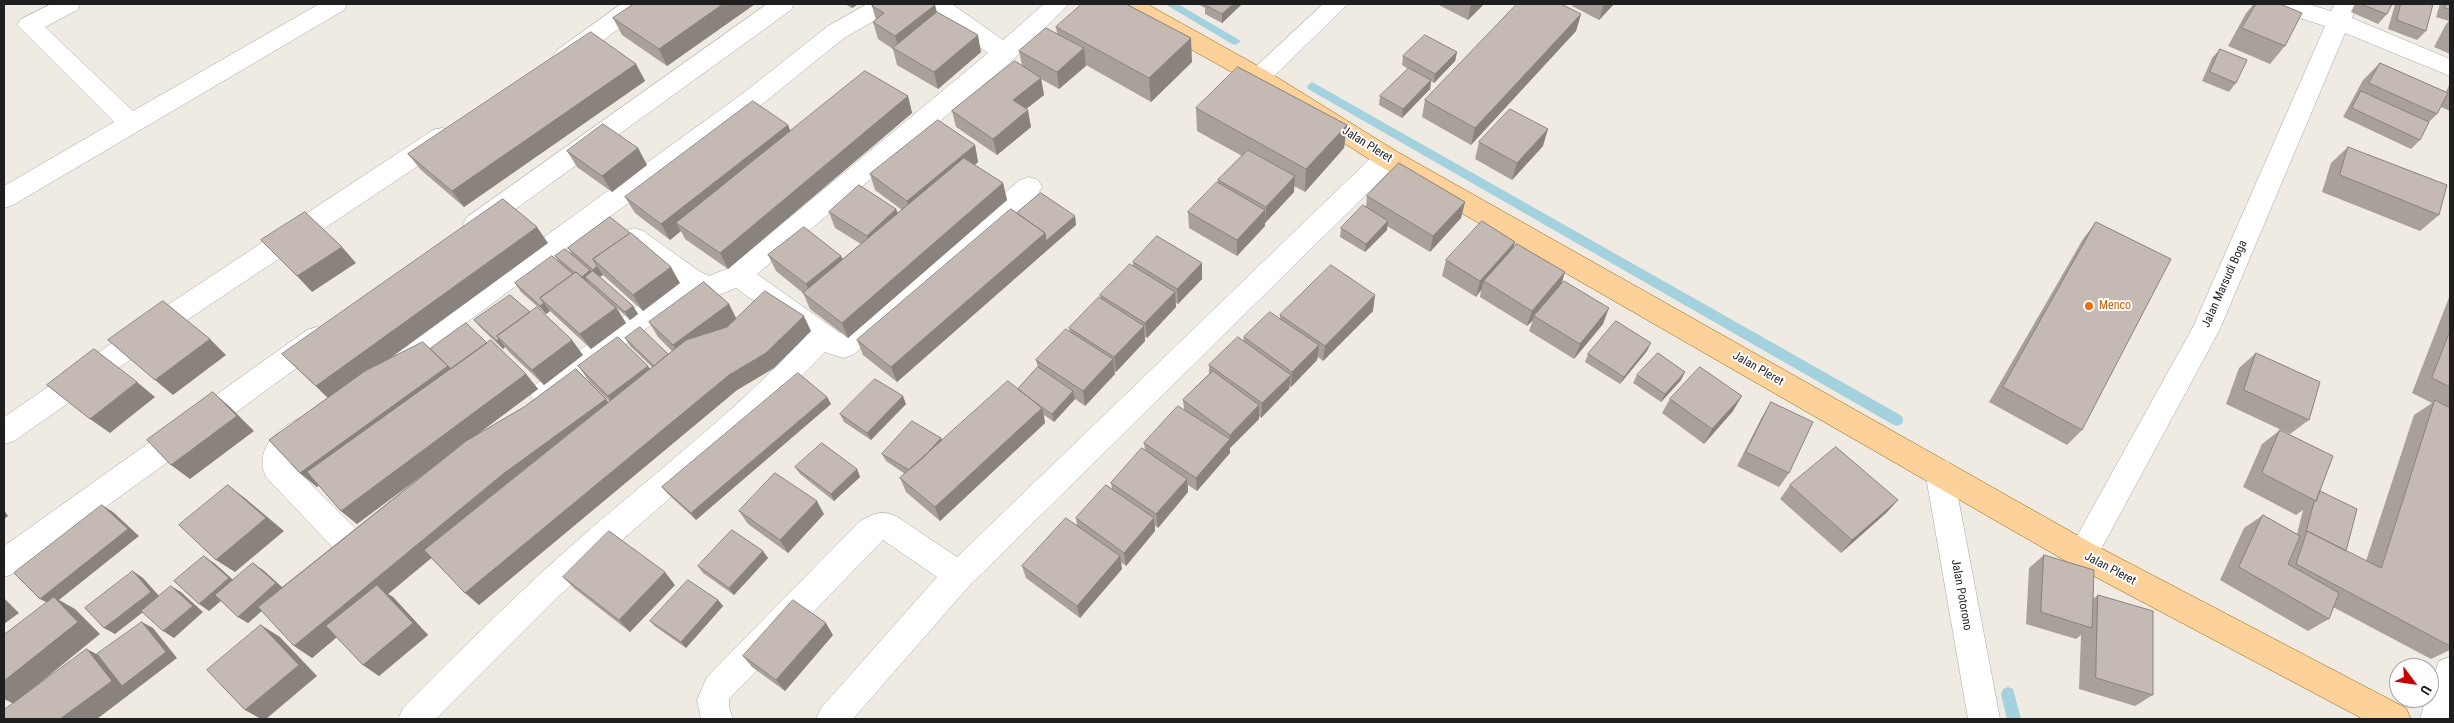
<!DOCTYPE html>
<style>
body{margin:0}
#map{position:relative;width:2454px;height:723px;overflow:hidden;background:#efebe3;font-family:"Roboto Condensed",sans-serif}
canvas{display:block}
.frame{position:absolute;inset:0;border:5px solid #1e1e1e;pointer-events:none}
.north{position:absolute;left:2389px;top:658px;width:50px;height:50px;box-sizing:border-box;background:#fff;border:1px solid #a5a5a5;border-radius:50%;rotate:121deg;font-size:14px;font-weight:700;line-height:20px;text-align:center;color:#1e1e1e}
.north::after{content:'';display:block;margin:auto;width:18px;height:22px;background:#cb0002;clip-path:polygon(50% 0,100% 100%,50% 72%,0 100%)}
</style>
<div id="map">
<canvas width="2454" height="723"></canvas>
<div class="frame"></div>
<div class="north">U</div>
</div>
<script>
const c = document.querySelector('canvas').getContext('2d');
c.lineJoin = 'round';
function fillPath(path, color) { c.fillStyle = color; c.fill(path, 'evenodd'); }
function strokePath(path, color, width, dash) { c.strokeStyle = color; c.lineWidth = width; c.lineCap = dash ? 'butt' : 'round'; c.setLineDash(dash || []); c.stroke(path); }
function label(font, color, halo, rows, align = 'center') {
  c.font = font + ' "Roboto Condensed",sans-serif'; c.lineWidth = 4; c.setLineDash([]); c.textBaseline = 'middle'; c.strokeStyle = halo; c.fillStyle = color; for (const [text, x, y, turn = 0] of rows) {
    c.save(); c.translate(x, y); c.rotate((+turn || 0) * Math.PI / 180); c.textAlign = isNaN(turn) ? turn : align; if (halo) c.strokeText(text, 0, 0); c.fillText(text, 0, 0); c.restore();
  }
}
const stream = new Path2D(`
 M1165,4H1178L1241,41L1236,45L1232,44Z
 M1312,82L1902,416L1903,420L1902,424L1897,426L1892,424L1308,89L1307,86Z
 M2008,687L2013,689L2021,719H2007L2001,694L2003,689Z`);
const minor = new Path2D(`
 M51,4H80L77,10L45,27L133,111L319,4H347L344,10L13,205L4,208V186L114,122L17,25L21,19Z
 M621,4H648L645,10L573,62L565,64L557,62L553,56L557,50Z
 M767,4H794L791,10L485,231L476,234L467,231L463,224L467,217Z
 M867,4H896L893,10L844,38L760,106L387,381L377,385L367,381L363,373L367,365L742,94L828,26Z
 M926,4H952L1003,40L1044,4H1069L1013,60L757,274L840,333L1020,180L1029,177L1038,180L1042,187L1038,194L853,355L843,358L825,352L753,425L562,593L436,719H398L403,708C463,648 522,588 587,532C661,468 738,409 805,337L736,288L709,299L692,292L554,402L544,406L534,402L530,394L534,386L671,279L625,245L621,238L625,231L634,228L643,231L699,271L709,276L729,268L988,53L929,10Z
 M1323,4H1348L1267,83L1259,86L1251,83L1247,77L1251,71Z
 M2272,4H2308L2331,11L2335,4H2357L2352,18L2450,59V76L2345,33L2219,331L2093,564L2082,568L2071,564L2067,554L2193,327L2325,26L2275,10Z
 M442,128L451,130L454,137L451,144L193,316L14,441L4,444V417L175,300L433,130Z
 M1387,149L1396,151L1399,158L1396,165L970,585L853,719H816L821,708L937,577L883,540L729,699V707L733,719H701L697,700L707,677L859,522C873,513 881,510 896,516L957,557L1378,151Z
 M317,327L327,330L331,338L327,346L15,573L4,577V546L307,330Z
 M307,415L317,418L321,427L317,436L292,455L291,464L359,532L363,542L359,552L348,556L337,552L266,477C252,448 282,424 307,415Z
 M1939,458L1949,462L1953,471L2000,719H1968L1925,471L1929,462Z
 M2450,657V719H2420L2426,698H2429V689L2439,661Z`);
const major = new Path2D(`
 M1118,4H1147L1267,71L1396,151L2093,544L2406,708L2411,719H2363L2071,564L1378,165L1251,83L1121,10Z`);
const wall = new Path2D(`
 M755,4L667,66L622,35L613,18Z
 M845,4H858L852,8Z
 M1198,4H1241V5L1222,23L1205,14V8Z
 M1437,4H1484L1468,20Z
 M1573,4H1614L1599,20L1572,6Z
 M2254,4H2256L2285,46L2270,64L2228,46L2246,13Z
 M2355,4H2392L2387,14L2378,24L2351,12Z
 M2395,4H2433L2426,31L2417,40L2388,29Z
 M2440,4H2450V54L2434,47L2446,24L2449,21L2436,17Z
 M935,5L937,12L981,52L938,89L897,65L893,49L878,39L873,22L876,20L872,6Z
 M1581,14L1576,31L1471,145L1422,117L1425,100Z
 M1056,27L1192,62L1151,102L1086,65L1059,89L1041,79L1044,95L1026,109L1031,127L997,155L956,127L952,111L1022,65L1019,51L1057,33Z
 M2220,49L2236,83L2229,92L2202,81L2212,58Z
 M1457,52L1455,61L1434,83L1431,81L1430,89L1402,118L1379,105L1380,96L1408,69L1402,65L1403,56Z
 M2380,63L2446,92L2450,83V111L2441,107L2437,114L2429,122L2420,140L2411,149L2343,117L2363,80Z
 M636,64L645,81L464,207L421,170L408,154Z
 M908,96L912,113L728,269L685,239L681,231L670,240L635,213L625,197L788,125L790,131Z
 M1196,108L1347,125L1344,148L1305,192L1294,186V192L1265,223V226L1237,256L1189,228L1188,212L1218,183V180L1242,156L1197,131Z
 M1479,142L1543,146L1512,180L1475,159Z
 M975,145L978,162L975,165L1003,183L1007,200L848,338L810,309L803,293L776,271L768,255L841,256L843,259L861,244L835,228L829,212L896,209L898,213L902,210L875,190L870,174Z
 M2348,147L2439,215L2420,231L2322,192L2331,163Z
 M638,148L647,165L612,192L577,167L567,151Z
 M1367,196L1465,202L1461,218L1430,252L1387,226V230L1365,252L1340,237L1341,228L1366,207Z
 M1017,213L1075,216L1076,225L897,382L863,355L857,340Z
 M2096,222L2082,430L2067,445L1989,402L2083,239Z
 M1515,242L1513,248L1565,272L1561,284L1603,324L1574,359L1529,331L1533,320L1527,326L1480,297L1481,290L1476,297L1442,276L1446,260Z
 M548,243L388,360L430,349L487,343L526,374L538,389L479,433L606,399L608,402L609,401L589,381L578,366H648L650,369L652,367L630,346L625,338L668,354L672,351L658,337L649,322L729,304L736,318L811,331L774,368L737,390L479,605L431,558L388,594L393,597L428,635L379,676L363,665L337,637L312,658L262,611L248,623L238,617L221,601L209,611L214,563L233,580L263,570L282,587L424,474L357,524L341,511L319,485L317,487L300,473L328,398L282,354Z
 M568,248L680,283L643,311L603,275L600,277L633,306L638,314L630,320L617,308L626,323L591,349L550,311L546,314L521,292L515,283L560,263L555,256L572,255Z
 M1133,262L1202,263V279L1178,304L1176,303V307L1147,338L1145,337V341L1116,372L1114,371L1115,374L1085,406L1075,399L1054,422L1044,415L1045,423L940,521L906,492L900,478L905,474L886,461L882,454L941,438L942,441L1018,389L1038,367L1036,360L1070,332L1069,328L1101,299L1100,295L1133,267Z
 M2450,295V650L2431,659L2333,607L2329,619L2308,631L2220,580L2244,528L2263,515L2297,534L2303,510L2296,515L2243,487L2262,444L2280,430L2320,491L2346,551L2366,561L2414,415L2432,403L2412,393Z
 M1373,311L1323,361L1318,357L1317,360L1291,387L1290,386L1289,389L1261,418L1259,416V419L1230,448V453L1197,491L1188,485V492L1158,528L1155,526V531L1126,566L1121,562L1122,569L1080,618L1026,578L1022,566L1077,526L1076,518L1112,488L1111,483L1145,450L1144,443L1184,409L1183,400L1209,374V365L1243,341L1244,337L1280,318V315Z
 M530,312L583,355L544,385L509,352L505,347L503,349L481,328L474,320Z
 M1647,351L1620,384L1585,362L1588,354Z
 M2256,353L2309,420L2290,434L2226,404L2239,368Z
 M1637,375L1681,380L1661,402L1633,383Z
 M827,397L831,404L696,520L668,494L662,487Z
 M1670,399L1733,411L1704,444L1662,413Z
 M1771,402L1789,473L1779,487L1737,466L1762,417Z
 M906,404L871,440L844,422L840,414Z
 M795,467L857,469L860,477L834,501L800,474Z
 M1790,485L1898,500L1886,513L1841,553L1780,499Z
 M739,511L824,514L788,553L748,524Z
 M763,551L768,558L734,595L703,573L698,566Z
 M2044,555L2093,599L2098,595L2153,695L2135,706L2079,689L2081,635L2076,639L2026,624L2029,568Z
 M563,577L675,585L630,632L575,589Z
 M718,600L723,606L686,648L656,627L650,621Z
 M833,635L785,691L752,667L743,656Z`);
const shadedWall = new Path2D(`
 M723,4H755L667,66L659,49Z
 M851,4H858L852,8Z
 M1233,4H1241V5L1222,23V14Z
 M1471,4H1484L1468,20Z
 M1604,4H1614L1599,20Z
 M935,5L939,23L900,52L895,36Z
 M1581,14L1576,31L1471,145L1475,128Z
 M978,35L981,52L938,89L934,72Z
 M1191,38L1192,62L1151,102L1149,78Z
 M1084,48L1086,66L1059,89L1057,72Z
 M1457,52L1455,61L1434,83L1435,74Z
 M636,64L645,81L464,207L452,191Z
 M1041,78L1044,95L1016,117L1013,100Z
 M1431,80L1430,89L1402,118L1403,109Z
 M908,96L912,113L728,269L720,253Z
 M1028,110L1031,127L997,155L993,139Z
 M788,125L795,142L676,223L681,231L670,240L661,224Z
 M1347,125L1344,148L1305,192L1306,169Z
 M1548,129L1543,146L1512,180L1517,163Z
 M975,145L978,162L912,217L907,201Z
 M638,148L647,165L612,192L602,176Z
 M1295,176L1294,192L1265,223L1266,207Z
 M1003,183L1007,200L848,338L842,323Z
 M1465,202L1461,218L1430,252L1433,236Z
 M896,209L902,226L873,252L867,236Z
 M1265,210V226L1237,256V240Z
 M1075,216L1076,225L897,382L891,367L1045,233Z
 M1388,221L1387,230L1365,252L1366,244Z
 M537,227L548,243L331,401L316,386Z
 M1515,242L1510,258L1484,281L1481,290L1476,297L1480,281Z
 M342,247L356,263L312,292L297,276Z
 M841,256L848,271L813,300L806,284Z
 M1202,263V279L1178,304L1177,289Z
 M597,266L603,275L598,278L593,270Z
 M671,267L680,283L643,311L633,295Z
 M590,270L596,279L585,277L589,284L580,278Z
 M1565,272L1560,288L1534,316L1533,320L1527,326L1532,311Z
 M1175,292L1176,307L1147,338L1145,323Z
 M1375,295L1373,311L1323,361L1325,346Z
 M544,303L550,311L546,314L540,306Z
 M729,304L737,320L683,360L673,345Z
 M633,306L638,314L630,320L625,312Z
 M616,308L626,323L591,349L580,334Z
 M1609,308L1603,324L1574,359L1580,344Z
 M804,316L811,331L774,368L737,390L479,605L465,593L729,375Z
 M1144,326L1145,341L1116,372L1114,357Z
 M210,339L226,355L173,395L155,380Z
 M499,339L505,347L503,349L497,341Z
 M572,340L583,355L544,385L532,370Z
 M1651,343L1647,351L1620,384L1624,377Z
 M1319,345L1317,360L1291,387L1292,372Z
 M1113,359L1115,374L1085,406L1083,391Z
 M448,366L461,380L317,487L300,473Z
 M648,366L658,381L618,411L608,396Z
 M1685,372L1681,380L1661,402L1665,394Z
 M526,374L538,389L357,524L341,511Z
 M1291,375L1289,389L1261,418L1262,403Z
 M137,382L155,397L110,433L90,419Z
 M1073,391L1075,399L1054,422L1052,414Z
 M213,392L230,407L254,431L190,479L171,465Z
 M903,396L906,404L871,440L867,433Z
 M1742,396L1733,411L1704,444L1712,429Z
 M827,397L831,404L696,520L691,513Z
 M606,399L617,414L516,488L388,594L393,597L428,635L379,676L363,665L387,595L312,658L294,646L503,474Z
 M1259,405V419L1230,448V453L1197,491L1196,478L1230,439V435Z
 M1042,408L1045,423L940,521L935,507Z
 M941,438L943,445L911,472Z
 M857,469L860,477L834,501L831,494Z
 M1187,479L1188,492L1158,528L1156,514Z
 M228,485L246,499L284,531L235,572L216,560Z
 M1898,500L1886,513L1841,553L1852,540Z
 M817,501L824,514L788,553L780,540Z
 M102,505L113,512L139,536L59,600L75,609L100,634L14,704L4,699V681L52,605L40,599Z
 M4,510L8,516L4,519Z
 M1154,518L1155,531L1126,566L1124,553Z
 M763,551L768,558L734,595L729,588Z
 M204,556L214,563L239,585L209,611L199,604Z
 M1120,556L1122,569L1080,618L1077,606Z
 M253,563L263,570L285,590L248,623L238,617Z
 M133,571L143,578L161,598L115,634L104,628Z
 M665,572L675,585L630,632L619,620Z
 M171,586L181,592L203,612L174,638L163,631Z
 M4,598L19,613L4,624Z
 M718,600L723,606L686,648L681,642Z
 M142,622L153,628L177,658L97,719H60L87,649L109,661Z
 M826,623L833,635L785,691L776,680Z
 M261,625L280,637L317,676L266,719H261L245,710Z`);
const building = new Path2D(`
 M634,4H723L659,49L613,18Z
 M876,4H932L935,5L895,36L873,22L884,13L872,6Z
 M1082,4H1126L1191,38L1149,78L1056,27Z
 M1206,4H1233L1222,14L1205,5Z
 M1517,4H1561L1581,14L1475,128L1425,100Z
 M2256,4H2280L2302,13L2285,46L2242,28Z
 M2361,4H2392L2387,14Z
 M2401,4H2433L2426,31L2397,20Z
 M2446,4H2450V9L2445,8Z
 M937,12L978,35L934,72L893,48Z
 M1046,28L1084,48L1057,72L1019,51Z
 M591,32L636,64L452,191L408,154Z
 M1425,35L1457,52L1435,74L1403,56Z
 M2220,49L2247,60L2236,83L2210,72Z
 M1015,61L1041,78L1013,100L1028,110L993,139L952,111Z
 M2380,63L2448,93L2437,114L2369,83Z
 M1238,67L1347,125L1306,169L1196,108Z
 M1409,68L1431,80L1403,109L1380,96Z
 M865,71L908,96L720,253L676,223Z
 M2361,91L2429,122L2420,140L2352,108Z
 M753,101L788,125L661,224L625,197Z
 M1510,109L1548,129L1517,163L1479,142Z
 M938,120L975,145L907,201L870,174Z
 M603,124L638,148L602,176L567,151Z
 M2348,147L2447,185L2439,215L2340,175Z
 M1248,150L1295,176L1266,207L1218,180Z
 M964,158L1003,183L842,323L803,293Z
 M1399,163L1465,202L1433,236L1367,196Z
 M1217,182L1265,210L1237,240L1188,212Z
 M859,185L896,209L867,236L829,212Z
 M1041,193L1075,216L1046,241L1045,233L1017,213Z
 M503,199L537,227L316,386L282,354Z
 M1363,205L1388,221L1366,244L1341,228Z
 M1011,209L1045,233L891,367L857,340Z
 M305,212L342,247L297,276L261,240Z
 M610,217L630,233L593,259L597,266L593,270L568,248Z
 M1482,221L1515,242L1480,281L1446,260Z
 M2096,222L2171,259L2082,430L2003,387Z
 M804,227L841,256L806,284L768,255Z
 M631,233L671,267L633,295L593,259Z
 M1157,236L1202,263L1177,289L1133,262Z
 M1517,244L1565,272L1532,311L1484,281Z
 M565,249L590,270L582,277L576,272L575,273L555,256Z
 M552,256L573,274L540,298L544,303L540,306L515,283Z
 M1130,264L1175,292L1145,323L1100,295Z
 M1331,265L1375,295L1325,346L1280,315Z
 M593,271L633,306L625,312L585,277Z
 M576,272L616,308L580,334L540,298Z
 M1564,281L1609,308L1580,344L1534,316Z
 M704,282L729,304L673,345L649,322Z
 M765,291L804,316L766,353L729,375L465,593L424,550L686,340L727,327Z
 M510,295L530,312L497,336L499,339L497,341L474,320Z
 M1099,297L1144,326L1114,357L1069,328Z
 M163,301L210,339L155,380L108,340Z
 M537,307L572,340L532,370L497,336Z
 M1270,312L1319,345L1292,372L1244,337Z
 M1616,321L1651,343L1624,377L1588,354Z
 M466,323L487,343L451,369L430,349Z
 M640,327L668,354L654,366L625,338Z
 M1066,329L1113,359L1083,391L1036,360Z
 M2450,331V387L2432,378Z
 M618,337L648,366L608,396L578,366Z
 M1238,337L1291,375L1262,403L1209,365Z
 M491,340L526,374L341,511L307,472Z
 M423,342L448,366L300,473L269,440L365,371Z
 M94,349L137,382L90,419L47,385Z
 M1658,353L1685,372L1665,394L1637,375Z
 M2256,353L2320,382L2309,420L2244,390Z
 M1038,367L1073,391L1052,414L1040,406L1018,389Z
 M1700,367L1742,396L1712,429L1670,399Z
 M576,369L606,399L503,474L294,646L258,607L466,441L524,407Z
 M1213,371L1259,405L1230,435L1183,400Z
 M798,373L827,397L691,513L662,487Z
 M875,379L903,396L867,433L840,414Z
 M1008,381L1042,408L935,507L900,478Z
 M213,392L237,416L171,465L147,440Z
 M2435,400L2450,408V646L2296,564L2307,531L2381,568Z
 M1771,402L1813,422L1789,473L1746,452Z
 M1178,406L1230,439L1196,478L1144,443Z
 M912,421L941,438L924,457L909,470L882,454Z
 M2280,430L2333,456L2316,501L2262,473Z
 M822,443L857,469L831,494L795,467Z
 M1836,447L1898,500L1852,540L1790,485Z
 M1142,448L1187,479L1156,514L1111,483Z
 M775,473L817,501L780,540L739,511Z
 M228,485L266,518L216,560L179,525Z
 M1106,485L1154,518L1124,553L1076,518Z
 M2320,491L2357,509L2346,551L2307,531L2306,532L2314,502L2316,501Z
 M102,505L128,529L40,599L14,573Z
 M2263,515L2300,536L2288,564L2339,593L2329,619L2239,567Z
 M1066,518L1120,556L1077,606L1022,566Z
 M732,530L763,551L729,588L698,566Z
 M609,531L665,572L619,620L563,577Z
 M2044,555L2094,570L2092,628L2041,612Z
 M204,556L229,578L199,604L174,581Z
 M253,563L276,583L238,617L215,595Z
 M133,571L151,592L104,628L85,608Z
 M688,580L718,600L681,642L650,621Z
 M377,585L413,623L363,665L326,626Z
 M171,586L193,606L163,631L141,611Z
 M2098,595L2153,611V695L2096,678Z
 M54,597L78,622L4,681V635Z
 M793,600L826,623L776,680L743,656Z
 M142,622L166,652L122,686L97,654Z
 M261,625L299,665L245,710L207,670Z
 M87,649L112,681L60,719H4V710Z`);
const markers = [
 [2089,306,5,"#e8710a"]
];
const streetNames = [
 ["Jalan Pleret",1367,145,32],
 ["Jalan Marsudi Boga",2225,284,-66],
 ["Jalan Pleret",1758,369,30],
 ["Jalan Pleret",2110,569,28],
 ["Jalan Potorono",1961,595,80]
];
const foodNames = [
 ["Menco",2099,306]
];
fillPath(stream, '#a3d1de');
strokePath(minor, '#a5a5a5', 1);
strokePath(major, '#976300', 1);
fillPath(minor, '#fff');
fillPath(major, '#fdd19a');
fillPath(wall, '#a9a09a');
fillPath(shadedWall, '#89827d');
fillPath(building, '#c4bab3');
strokePath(building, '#89827d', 1);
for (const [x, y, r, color] of markers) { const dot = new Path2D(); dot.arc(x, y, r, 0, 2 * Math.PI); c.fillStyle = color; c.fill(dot); strokePath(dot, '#fff', 2); }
label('12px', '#1e1e1e', '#fff', streetNames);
label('12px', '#c56008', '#fff', foodNames, 'left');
</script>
